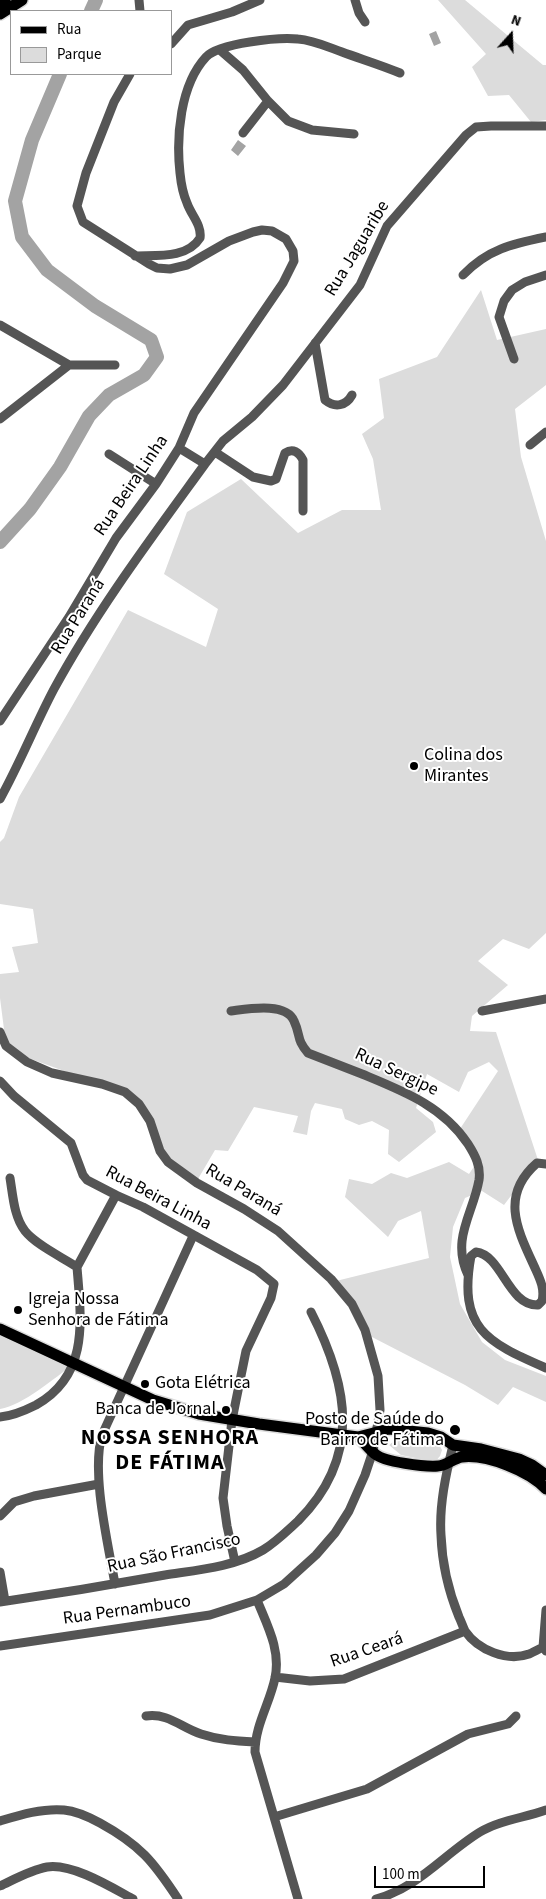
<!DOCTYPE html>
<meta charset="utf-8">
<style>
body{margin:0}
#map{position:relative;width:546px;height:1899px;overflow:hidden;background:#fff;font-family:"Source Sans 3",sans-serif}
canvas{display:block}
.legend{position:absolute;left:10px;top:10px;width:162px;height:65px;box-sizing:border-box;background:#fff;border:1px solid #999;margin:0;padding:6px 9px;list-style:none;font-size:15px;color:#000}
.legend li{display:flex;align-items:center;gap:10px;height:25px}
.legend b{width:25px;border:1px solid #999}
.north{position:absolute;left:486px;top:10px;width:50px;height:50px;-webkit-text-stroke:4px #fff;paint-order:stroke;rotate:20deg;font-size:14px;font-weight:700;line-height:20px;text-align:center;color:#000}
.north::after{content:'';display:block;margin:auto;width:18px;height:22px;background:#000;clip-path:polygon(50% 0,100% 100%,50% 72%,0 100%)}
.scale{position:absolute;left:374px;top:1866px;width:111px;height:22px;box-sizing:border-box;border:2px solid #000;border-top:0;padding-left:6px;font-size:15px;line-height:18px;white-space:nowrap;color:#000;-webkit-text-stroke:4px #fff;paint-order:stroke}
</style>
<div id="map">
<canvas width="546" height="1899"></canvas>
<ul class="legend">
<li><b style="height:6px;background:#000"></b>Rua</li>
<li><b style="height:14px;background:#dcdcdc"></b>Parque</li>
</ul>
<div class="north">N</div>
<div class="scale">100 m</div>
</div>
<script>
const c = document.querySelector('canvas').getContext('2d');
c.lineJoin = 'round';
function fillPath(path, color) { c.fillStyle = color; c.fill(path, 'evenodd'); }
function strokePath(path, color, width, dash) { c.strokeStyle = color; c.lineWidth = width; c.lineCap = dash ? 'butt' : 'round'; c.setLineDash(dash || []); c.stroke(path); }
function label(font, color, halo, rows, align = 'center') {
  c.font = font + ' "Source Sans 3",sans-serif'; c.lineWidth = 4; c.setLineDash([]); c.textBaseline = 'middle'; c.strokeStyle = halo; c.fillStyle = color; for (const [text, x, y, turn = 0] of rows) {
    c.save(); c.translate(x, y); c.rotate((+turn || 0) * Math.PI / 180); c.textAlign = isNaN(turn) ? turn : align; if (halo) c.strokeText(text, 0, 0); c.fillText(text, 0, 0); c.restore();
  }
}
const green = new Path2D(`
 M438,0H465L543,65H546V120L531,122L509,95L488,96L472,67L486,54Z
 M481,290L497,340L546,329V385L515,409L521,457L546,541V933L529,949L503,939L478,961L508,985L472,1016L470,1031L496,1032L538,1160L504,1205L482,1191L465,1198L453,1227L450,1257L460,1304L482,1342L505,1360L546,1376V1402L513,1387L498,1405L465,1385L370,1336L336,1281L429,1258L421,1211L398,1221L388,1237L345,1197L349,1179L372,1184L391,1173L407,1178L449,1162L469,1174L475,1165L471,1154L456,1135L498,1071L489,1062L468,1072L459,1092L427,1074L416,1108L433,1122L436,1132L399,1162L388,1154L389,1130L372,1121L359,1125L345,1119L342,1109L315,1103L311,1111L307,1135L293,1132L298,1116L254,1107L228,1151L215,1150L198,1179L169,1159L137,1105L122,1092L31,1059L15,1051L5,1037L0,998V974L19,972L12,947L38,943L33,909L0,904V842L4,838L19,797L128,610L206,647L218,609L164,574L187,512L241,479L298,533L342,510H381L373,459L362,434L384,418L379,379L437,357Z
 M0,1336L56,1355L74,1364C54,1378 24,1405 0,1409Z
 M398,1438L437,1441L442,1450L440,1456L435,1462L401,1455L389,1445Z`);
const water = new Path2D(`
 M436,31L441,43L434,46L429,34Z
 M238,140L246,146L238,156L231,150Z`);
const river = new Path2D(`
 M91,11L96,0
 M0,542L30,509L60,467L89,416L109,395L144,375L157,357L151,340L95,306L47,270L22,237L15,201L32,140L60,74`);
const minor = new Path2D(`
 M139,0L140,11
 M355,0L359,13L365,22
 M171,44L188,25L232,12L260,0
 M220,50L243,70L268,101L288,121L312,130L354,134
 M243,133L268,101
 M135,256C156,255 187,259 200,238C202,225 191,215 187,203C183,194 181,183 180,173C176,137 180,85 206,57C219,43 279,37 298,39C313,40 328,47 342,52C361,59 381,65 400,73
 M463,275C488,249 512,244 546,237
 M0,325L69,365H115
 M315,343L325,400C335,408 346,406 352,395
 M514,359L499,317L504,301L512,290L525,282L546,275
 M0,419L69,365
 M530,445L546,432
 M179,448L205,464L223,441L252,417L283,385L360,285L387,226L466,135L476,127L491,126H546
 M215,452L253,477L271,481L276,479L285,453C293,448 299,452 303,460V511
 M109,454L156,484
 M0,721L69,617L116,538L156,484L179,448L194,413L283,283L294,261L293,251L286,239L272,231L262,230L253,232L229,241L187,265L170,269L157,268L149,264L83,222L77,206L86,173L114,102L130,74
 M0,799C20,763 35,725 54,689C97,610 152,537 205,464
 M231,1011C248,1009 286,1002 294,1021C301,1036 296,1039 308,1053C326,1060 344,1067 362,1074C403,1091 443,1106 468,1144C475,1155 481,1166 479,1180C473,1214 451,1239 468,1275
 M482,1011L546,999
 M0,1032L6,1046L27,1062L52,1073L102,1084L125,1092L139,1104L150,1121L160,1151L168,1162L197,1183L244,1209L278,1231L331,1279L352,1304L365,1330L378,1376L380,1410L373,1451L365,1475L349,1511L335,1533L316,1555L284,1584L257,1600L210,1615L0,1646
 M0,1081L14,1096L71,1143L83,1175L87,1180L116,1195L143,1207L257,1270L274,1284L271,1298L246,1351L232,1420L223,1498L227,1526L235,1562
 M546,1164L537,1163C499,1196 518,1231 535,1268C540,1279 545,1289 542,1301L538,1305C508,1306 502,1255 476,1252L471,1256C458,1328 486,1342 546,1368
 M10,1178C13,1196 14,1217 25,1231C36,1245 62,1257 77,1267
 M77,1267L116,1195
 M0,1417C13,1416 24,1411 36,1405C90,1375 81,1319 77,1267
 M453,1445C446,1474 439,1505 441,1535C442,1564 448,1590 459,1617C461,1621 463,1627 465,1631C478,1650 507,1662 529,1654C534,1652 539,1649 543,1647
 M0,1516L14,1502L34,1496L99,1484
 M0,1572L5,1601
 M115,1584C108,1543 91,1473 102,1435L193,1236
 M257,1600C267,1625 281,1650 275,1678C270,1703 255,1725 255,1752L298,1899
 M0,1602C55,1594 110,1585 165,1575C197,1570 234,1567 263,1550C276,1542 287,1531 298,1521C362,1457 349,1386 311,1312
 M546,1651L543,1647L546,1610
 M275,1677L310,1681L344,1679L465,1631
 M146,1716C169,1713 180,1727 201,1734C219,1740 236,1741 255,1742
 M274,1817L367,1789L468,1734L508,1724L516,1716
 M0,1821C20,1815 43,1808 64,1810C76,1811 89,1817 100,1823C140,1845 153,1861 178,1899
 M0,1886C15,1879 31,1870 47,1867C72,1863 111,1887 133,1899
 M376,1899C418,1888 444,1854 480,1832C500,1820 524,1818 546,1810`);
const major = new Path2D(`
 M0,3L5,0
 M0,14L22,0
 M0,1329L153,1400L199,1414L259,1424L358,1437L389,1429L428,1433L441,1437L453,1445L481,1449L519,1459L532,1465L546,1475
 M358,1437C364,1442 369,1449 375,1454C384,1462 425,1467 438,1466C446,1466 454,1458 462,1457C487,1454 529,1471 546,1489`);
const markers = [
 [414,766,5,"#000"],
 [18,1310,5,"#000"],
 [145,1384,5,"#000"],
 [226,1410,5,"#000"],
 [455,1430,6,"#000"]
];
const streetNames = [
 ["Rua Jaguaribe",358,249,-59],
 ["Rua Beira Linha",132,486,-56],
 ["Rua Paraná",79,617,-58],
 ["Rua Sergipe",396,1073,25],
 ["Rua Paraná",243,1191,31],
 ["Rua Beira Linha",158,1199,28],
 ["Rua São Francisco",174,1554,-12],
 ["Rua Pernambuco",127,1611,-8],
 ["Rua Ceará",367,1651,-19]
];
const poiNames = [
 ["Colina dos",424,756],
 ["Mirantes",424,777],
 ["Igreja Nossa",28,1300],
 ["Senhora de Fátima",28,1321],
 ["Gota Elétrica",155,1384],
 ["Banca de Jornal",216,1410,"right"],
 ["Posto de Saúde do",444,1420,"right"],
 ["Bairro de Fátima",444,1441,"right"]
];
const districtNames = [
 ["NOSSA SENHORA",170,1439],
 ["DE FÁTIMA",170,1464]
];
fillPath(green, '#dcdcdc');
fillPath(water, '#a3a3a3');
strokePath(river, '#a3a3a3', 14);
strokePath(major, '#dbdbdb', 14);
strokePath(minor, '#555', 9);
strokePath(major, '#000', 11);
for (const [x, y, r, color] of markers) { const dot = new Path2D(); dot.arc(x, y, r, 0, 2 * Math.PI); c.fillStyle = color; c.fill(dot); strokePath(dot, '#fff', 2); }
label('18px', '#000', '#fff', streetNames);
label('18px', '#000', '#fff', poiNames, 'left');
c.letterSpacing = '1px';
label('bold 22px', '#000', '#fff', districtNames);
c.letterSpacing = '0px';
</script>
